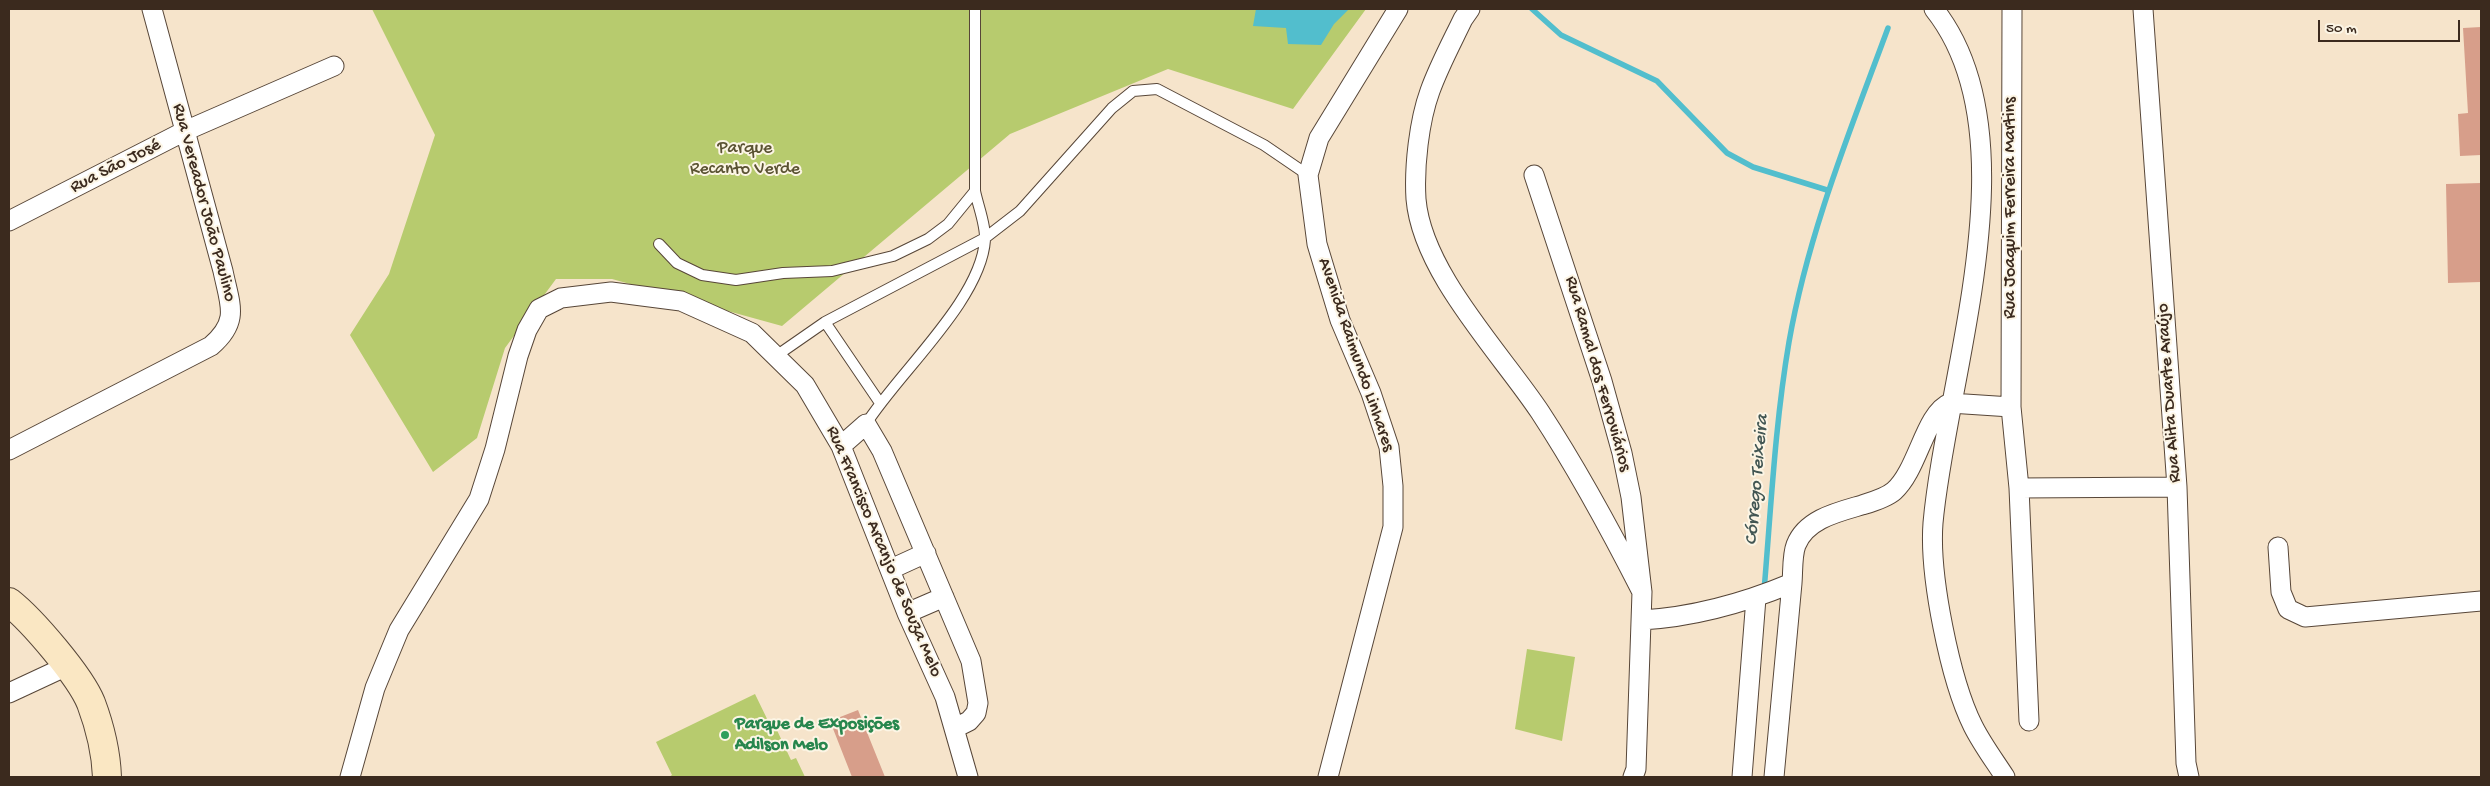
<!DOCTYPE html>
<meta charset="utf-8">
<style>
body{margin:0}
#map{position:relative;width:2490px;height:786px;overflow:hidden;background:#f6e4cb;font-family:"Gochi Hand",sans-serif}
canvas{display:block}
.frame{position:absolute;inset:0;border:10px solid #3b2a1e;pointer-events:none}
.scale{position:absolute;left:2318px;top:20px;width:142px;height:22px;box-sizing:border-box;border:2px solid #3b2a1e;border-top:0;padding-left:6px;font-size:15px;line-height:18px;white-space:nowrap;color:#3b2a1e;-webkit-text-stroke:4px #fcf5e5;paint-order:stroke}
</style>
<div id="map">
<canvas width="2490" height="786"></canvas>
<div class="frame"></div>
<div class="scale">50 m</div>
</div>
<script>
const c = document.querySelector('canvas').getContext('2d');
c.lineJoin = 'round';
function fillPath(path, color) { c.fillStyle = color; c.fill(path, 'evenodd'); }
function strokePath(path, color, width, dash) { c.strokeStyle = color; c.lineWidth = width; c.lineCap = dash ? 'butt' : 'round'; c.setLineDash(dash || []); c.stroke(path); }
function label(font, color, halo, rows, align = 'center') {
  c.font = font + ' "Gochi Hand",sans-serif'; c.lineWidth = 4; c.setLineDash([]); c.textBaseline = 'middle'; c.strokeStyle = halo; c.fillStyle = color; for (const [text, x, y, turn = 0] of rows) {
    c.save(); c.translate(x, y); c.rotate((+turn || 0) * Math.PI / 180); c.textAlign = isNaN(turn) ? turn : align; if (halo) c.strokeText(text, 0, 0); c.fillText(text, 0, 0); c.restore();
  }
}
const green = new Path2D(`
 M372,9H1366L1293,109L1168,69L1010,134L782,326L612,279H556L505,348L477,438L433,472L350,335L389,274L435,135Z
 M1527,649L1575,657L1562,741L1515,729Z
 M755,694L771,727L775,726L791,760L796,758L805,777H669L672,775L656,742Z`);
const water = new Path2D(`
 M1256,9H1349L1334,24L1321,45L1288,44L1286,28L1253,26Z`);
const stream = new Path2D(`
 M1532,9L1561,35L1657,81L1727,153L1753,167L1827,190
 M1764,591C1771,508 1775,424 1789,342C1808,233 1850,131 1888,28`);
const building = new Path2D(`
 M2481,27V155L2460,156L2458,114L2468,113L2463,28Z
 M2481,183V282L2448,283L2446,184Z
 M858,710L885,777H852L830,721Z`);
const lane = new Path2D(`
 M659,244L677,263L702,275L736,280L783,273L832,271L893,256L928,239L948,224L975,191V9
 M825,322L880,403
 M776,356L825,322L985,238L1020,211L1112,108L1133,91L1157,89L1264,145L1308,175
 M866,424C899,372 981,300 985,240C986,225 978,206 975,191`);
const street = new Path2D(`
 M1470,9L1463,19C1452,42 1439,66 1430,91C1419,121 1414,167 1416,199C1422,272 1500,352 1540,412C1578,470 1611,531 1642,592
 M1934,9C2035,136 1946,376 1933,523C1929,575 1950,680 1973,726C1982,744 1994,760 2005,777
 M2012,9L2011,407L2019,488L2029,721
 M2143,9L2177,487L2186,763L2189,777
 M1534,175L1602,381L1622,453L1631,497L1642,592L1636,769L1633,777
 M9,221L185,131L334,66
 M841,446L866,424L882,451L971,661L978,703L976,713L969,721L955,728
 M9,450L211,346C240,321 230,305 223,271L152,9
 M2019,488L2177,487
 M2278,547L2281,592L2288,609L2305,617L2481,601
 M891,569L926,553
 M907,613L944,597
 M1642,620C1694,617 1744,603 1792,583C1793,572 1792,555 1796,545C1806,519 1838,512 1862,505C1872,502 1886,498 1894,491C1918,470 1925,413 1950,403L2011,407
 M9,693L67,666
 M350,777L375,688L399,630L479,499L495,449L518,356L527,330L539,309L561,298L611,292L681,301L752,333L805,385L841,446L907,613L945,697L968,777
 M1328,777L1393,527V486L1389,447L1371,393L1340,320L1317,244L1308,175L1319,138L1398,9
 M1742,777L1756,598
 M1774,777L1792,583`);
const secondary = new Path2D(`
 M9,602C32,620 80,676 91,703C100,727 106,751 107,777`);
const markers = [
 [725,735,5,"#2e9e5b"]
];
const parkNames = [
 ["Parque",745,149],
 ["Recanto Verde",745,170]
];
const streetNames = [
 ["Rua São José",116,167,-27],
 ["Rua Vereador João Paulino",203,203,75],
 ["Rua Joaquim Ferreira Martins",2011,208,-90],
 ["Avenida Raimundo Linhares",1355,355,71],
 ["Rua Ramal dos Ferroviários",1597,374,74],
 ["Rua Alita Duarte Araújo",2170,393,-94],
 ["Rua Francisco Arcanjo de Souza Melo",883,552,67]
];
const leisureNames = [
 ["Parque de Exposições",735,725],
 ["Adilson Melo",735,746]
];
const waterNames = [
 ["Córrego Teixeira",1758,480,-85]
];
fillPath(green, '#b7cb6e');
fillPath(water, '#52becd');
strokePath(stream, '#52becd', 5.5);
fillPath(building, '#d79e8a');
strokePath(lane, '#574638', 12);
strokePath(street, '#574638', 21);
strokePath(secondary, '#574638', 30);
strokePath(lane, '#fff', 10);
strokePath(street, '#fff', 19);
strokePath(secondary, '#fae7c3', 28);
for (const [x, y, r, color] of markers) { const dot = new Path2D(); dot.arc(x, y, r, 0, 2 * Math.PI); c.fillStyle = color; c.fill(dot); strokePath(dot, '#fcf5e5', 2); }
label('18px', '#5a5232', '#fcf5e5', parkNames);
label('18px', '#3b2a1e', '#fcf5e5', streetNames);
label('bold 18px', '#27864d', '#fcf5e5', leisureNames, 'left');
label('italic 19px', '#425653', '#fcf5e5', waterNames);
</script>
